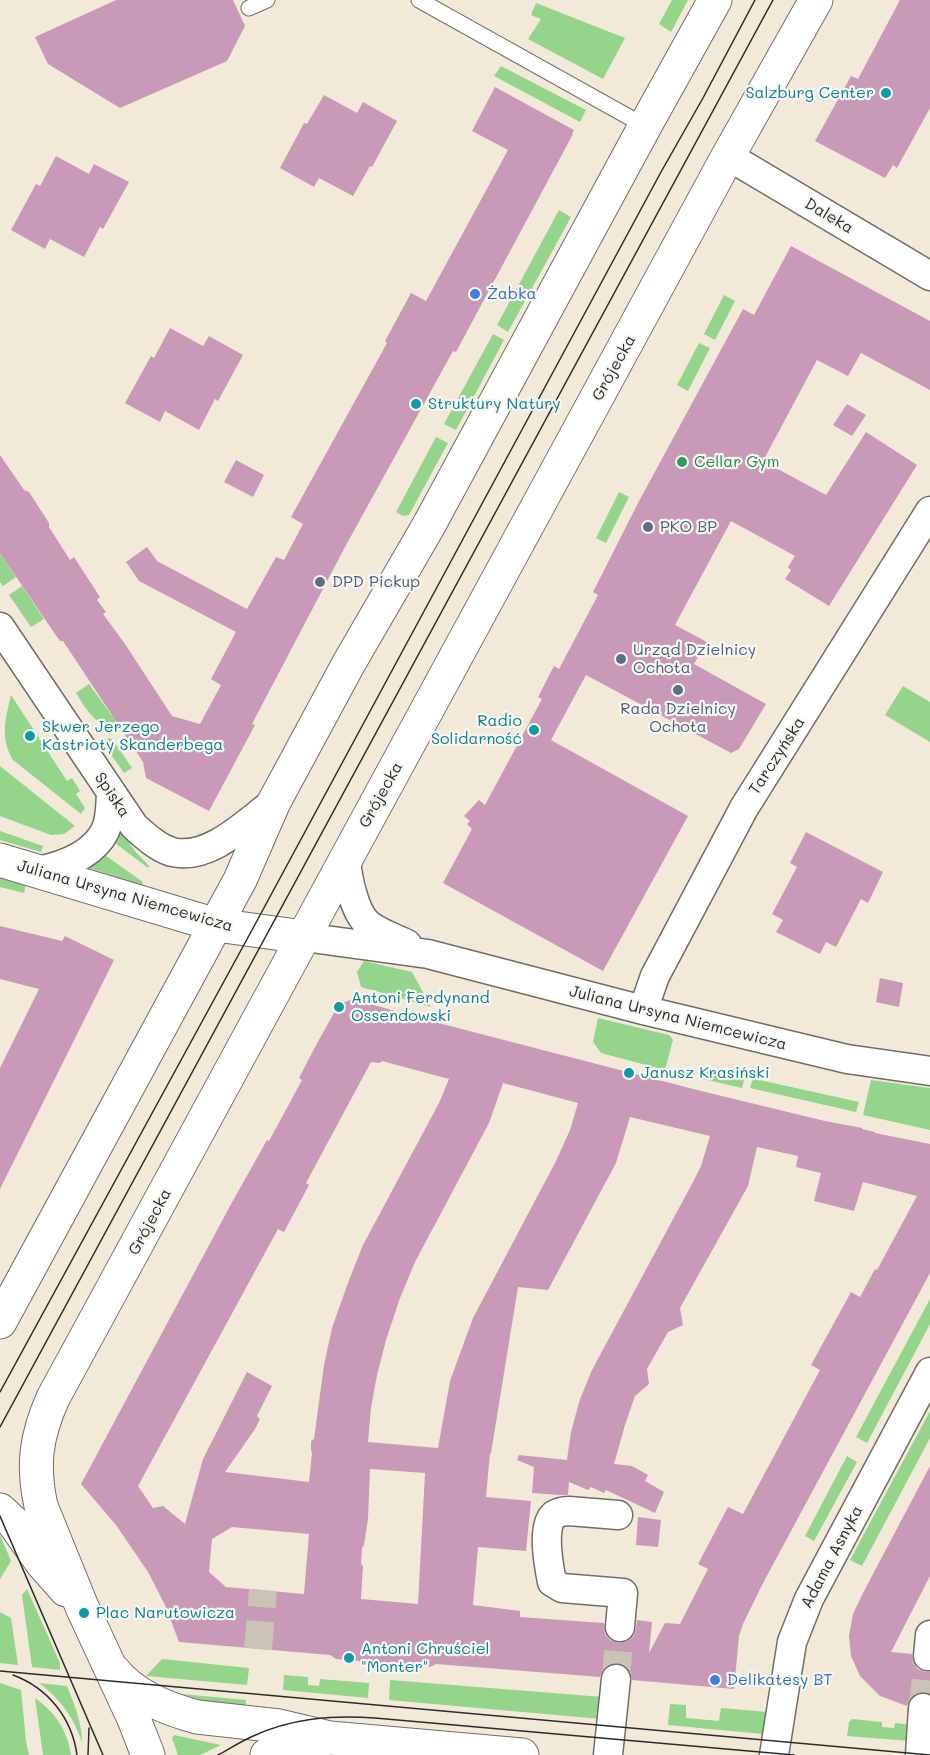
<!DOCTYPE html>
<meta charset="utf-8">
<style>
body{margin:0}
canvas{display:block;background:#f3e9d8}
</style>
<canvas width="930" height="1755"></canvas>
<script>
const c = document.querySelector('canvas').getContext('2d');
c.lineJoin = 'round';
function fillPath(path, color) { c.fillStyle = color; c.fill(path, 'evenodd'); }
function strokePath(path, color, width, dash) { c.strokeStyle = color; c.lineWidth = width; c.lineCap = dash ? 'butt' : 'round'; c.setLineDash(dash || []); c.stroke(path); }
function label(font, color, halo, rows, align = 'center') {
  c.font = font + ' Mali,sans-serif'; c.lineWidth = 4.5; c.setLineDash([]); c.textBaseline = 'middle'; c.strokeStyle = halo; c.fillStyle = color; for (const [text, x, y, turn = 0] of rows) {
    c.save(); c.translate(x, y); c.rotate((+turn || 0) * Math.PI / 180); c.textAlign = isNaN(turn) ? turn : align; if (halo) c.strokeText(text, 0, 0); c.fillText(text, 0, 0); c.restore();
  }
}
const green = new Path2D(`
 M672,0H688L671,32L659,24Z
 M536,3L625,38L603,79L528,39L541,19L531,15Z
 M501,66L586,110L580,122L494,76Z
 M559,210L571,217L508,332L497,325Z
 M724,295L735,301L715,340L704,334Z
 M493,334L504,340L456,430L444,424Z
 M699,343L710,348L688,391L677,385Z
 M436,437L448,443L409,515L403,516L396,512Z
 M619,492L629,497L606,543L596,538Z
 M0,553L16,577L3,586L0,582Z
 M22,586L44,619L31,627L9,595Z
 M89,684L118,724C98,732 85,707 76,693Z
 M903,686L930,702V742L885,715Z
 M11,695L67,781L72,778L80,791L76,794L85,808L81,814L13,760C0,738 5,720 11,695Z
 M109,738L113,740L132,768L124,773L102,742Z
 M0,766L75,826L64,834L51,835L0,816Z
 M119,828L135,851L149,866L148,868L111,840Z
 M0,831L43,846L41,852L0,840Z
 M102,853L143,882L142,885L83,866Z
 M0,877L26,884L24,893L0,887Z
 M364,961L412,972L431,1007L361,987L357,972Z
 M598,1018L669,1035L673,1040L665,1070L601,1053L593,1042Z
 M702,1066L742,1075L744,1080L742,1088L699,1078Z
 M755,1079L859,1102L856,1112L750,1088L752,1081Z
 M871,1080L930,1088V1130L863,1115Z
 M930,1299V1324L867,1443L856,1437Z
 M930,1411V1438L862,1566L850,1560Z
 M847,1456L857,1462L814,1541L805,1536Z
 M0,1535L11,1561L0,1579Z
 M27,1589L60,1663V1670L32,1667L22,1595Z
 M0,1612L11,1618L18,1665L0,1663Z
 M162,1659L249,1668L247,1685L146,1676Z
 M284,1675L308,1677V1685L319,1686L320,1679L369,1683L368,1698L283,1690Z
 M390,1680L603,1697L601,1719L389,1700Z
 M0,1683L21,1690L26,1741L29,1755H0Z
 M39,1683L67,1686C74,1704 82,1722 82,1742C73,1716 60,1699 39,1683Z
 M161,1692L246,1700L245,1715Z
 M35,1698C55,1712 68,1731 71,1755H43Z
 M670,1704L686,1705V1718L719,1721L721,1708L767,1712L763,1734L668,1725Z
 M852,1719L882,1722V1727L894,1728L895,1723L911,1725L910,1741L847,1736L849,1722Z
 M174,1735L221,1745L200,1755H178L172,1738Z`);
const building = new Path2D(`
 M116,0H233L245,26L227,61L120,108L48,64L35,37Z
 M900,0H930V108L897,168L893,165L885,178L815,141L851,76L858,79Z
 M495,87L574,130L572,134H573L456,352L453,351L345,547L252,724L255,725L209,811L146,778L143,762L63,641H60L55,634L0,553V455L24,490L29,492L49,523V527L70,560L74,557L100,597L97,600L106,612L103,614L125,644L172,716L200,724L221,685L211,679L236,632L139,581L126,562L147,547L157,561L247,609L276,557L284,560L303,524L291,517L387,343L385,341L411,293L426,301L508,150L472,131Z
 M324,95L357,113L363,102L397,121L372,167L370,166L353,196L319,178L314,187L280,168L304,123L307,124Z
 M56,156L89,174L94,164L129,182L103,229L100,227L84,257L50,239L45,249L11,230L36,184L40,186Z
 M791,246L930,321V390L861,353L848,376L817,360L763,461L826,495L866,432L917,465L829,606L785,579L791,570L788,567L795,556L731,521L675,625L707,642L694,664L766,704L739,749L731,753L586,675L551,740L688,816L603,971L443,883L472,829L467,824L470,821L464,816L479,800L485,805L542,699L538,697L554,666L559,669L598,595L593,592L638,503L743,309L754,315Z
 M170,328L203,346L209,336L243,355L218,401L215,399L199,430L165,411L160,422L125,403L151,356L154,358Z
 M847,404L866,415L852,436L833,425Z
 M236,460L264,475L253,497L224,482Z
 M806,832L883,872L868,903L861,899L836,947L826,942L820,954L776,932L783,920L772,914L797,867L790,863Z
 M0,926L62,941L65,936L114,960L0,1189V1068L39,989L0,979Z
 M880,978L903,983L899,1007L876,1002Z
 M350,1000L360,1001L423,1019L697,1090L825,1121L862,1128V1129L875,1132V1133L930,1144V1273L763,1583L743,1624L739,1636L734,1689L632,1680L631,1673L626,1666L617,1663L610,1664L603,1669L600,1677L436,1664L430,1667L336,1659L330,1655L179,1642L165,1605L148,1572L116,1525L81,1484L230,1206L267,1140L269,1141L302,1080L299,1078L315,1047L335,1011L342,1003ZM382,1061L449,1079L439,1103L363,1245L349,1280L332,1328L324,1365L314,1439L311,1441V1450L312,1453L309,1482L225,1472L255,1429L260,1419L257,1416L272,1386L247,1372L203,1459L185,1524L163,1506L153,1508L138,1486L278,1229L284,1232L309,1185L306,1183L371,1062L380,1063ZM503,1083L578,1103L570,1130L556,1161L473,1318L450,1381L438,1448L368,1442L371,1408L377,1375L386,1340L400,1298L415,1262L489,1123ZM630,1117L710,1136L701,1166L693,1182L592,1370L580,1399L571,1432L567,1460L519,1455L517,1460L534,1467L532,1493L559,1495H568L569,1482L588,1490L591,1487L604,1493L606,1490L655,1513L664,1492L645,1481L648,1475L632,1466L614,1464L625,1425L635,1396L649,1384L647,1369L668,1332L683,1325L680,1308L748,1186L757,1147L798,1156L796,1167L821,1173L814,1201L854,1211L863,1182L917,1196L877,1270L875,1269L860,1297L851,1292L811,1365L820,1370L743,1514L728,1507L698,1564L708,1569L680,1624L665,1623L649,1653L652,1622L637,1620L636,1629L633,1637L626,1642L618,1643L610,1640L605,1634L604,1623L520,1617V1611L473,1605L478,1547L526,1551L531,1501L486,1497L490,1453H491L518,1287L548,1290L616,1163ZM370,1469L425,1473L418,1604L361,1599L363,1566L361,1564L362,1548L364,1545L368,1519ZM232,1527L309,1534L304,1594L226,1587L209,1572L212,1539Z
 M930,1466V1576L891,1652L912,1654L913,1662L918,1669L926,1672H930V1693L923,1692L915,1694L910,1698L907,1706L880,1696L860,1676L851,1656L849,1636L853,1614L863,1593Z
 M638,1517L661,1520L658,1547L636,1545Z`);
const streetTunnel = new Path2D(`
 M258,1649L263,1590
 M616,1679L620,1627
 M923,1708L928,1656`);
const lane = new Path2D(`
 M419,0L645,126
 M249,8L267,0`);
const street = new Path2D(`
 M728,156L930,276
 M0,627L134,826C145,836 158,848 172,852C209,861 246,823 274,802
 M346,861C348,878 354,912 368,924C379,933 395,938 407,944
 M38,871C62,866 93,855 105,831C111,819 110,806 111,794
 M304,937L428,954L643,1010L847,1059L930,1071
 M643,1010L655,976L744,808L930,511
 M618,1515L569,1511C563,1511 559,1512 554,1515C541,1526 549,1567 552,1582L562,1588L623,1593L620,1627
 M928,1656L930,1635
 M608,1755L616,1679
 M774,1755L792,1642L809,1599L930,1372
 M920,1755L923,1708`);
const secondary = new Path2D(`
 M0,860L216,925L304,937
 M0,1322L240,880L274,802L349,663L429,525L645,126L715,0
 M0,1510L13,1522L42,1563L66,1590
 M114,1671C133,1695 167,1709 197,1717L279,1726L330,1738L522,1755
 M148,1755L134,1719L82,1607L41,1506C32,1465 36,1436 53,1398L728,156L816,0
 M267,1755L283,1748L323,1740`);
const tram = new Path2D(`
 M0,1392L252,930L661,172L703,98L755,0
 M0,1427L773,0
 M0,1516L103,1755
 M0,1671L930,1755
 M13,1675C48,1688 72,1718 77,1755
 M88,1755L89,1728
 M218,1755C229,1749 240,1742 251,1737C291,1718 332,1715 375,1718L794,1755`);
const markers = [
 [886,93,6,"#0f9aa8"],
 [475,294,6,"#3f7fe0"],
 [416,404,6,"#0f9aa8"],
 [682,462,6,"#2e9e5b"],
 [648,527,6,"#5c6f8a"],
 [320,582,6,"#5c6f8a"],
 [621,659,6,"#5c6f8a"],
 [678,690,6,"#5c6f8a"],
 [534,730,6,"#0f9aa8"],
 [30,736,6,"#0f9aa8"],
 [339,1007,6,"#0f9aa8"],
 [629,1073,6,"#0f9aa8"],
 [84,1613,6,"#0f9aa8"],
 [349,1658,6,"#0f9aa8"],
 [715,1680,6,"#3f7fe0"]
];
const cultureNames = [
 ["Salzburg Center",874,93,"right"],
 ["Struktury Natury",428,404],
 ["Radio",522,721,"right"],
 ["Solidarność",522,739,"right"],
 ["Skwer Jerzego",42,727],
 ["Kastrioty Skanderbega",42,745],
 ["Antoni Ferdynand",351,998],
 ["Ossendowski",351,1016],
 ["Janusz Krasiński",641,1073],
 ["Plac Narutowicza",96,1613],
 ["Antoni Chruściel",361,1649],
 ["\"Monter\"",361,1667]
];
const streetNames = [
 ["Daleka",829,216,31],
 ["Grójecka",614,368,-61],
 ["Tarczyńska",777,756,-57],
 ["Spiska",112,795,56],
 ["Grójecka",381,795,-61],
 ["Juliana Ursyna Niemcewicza",125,896,16],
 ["Juliana Ursyna Niemcewicza",678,1018,14],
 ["Grójecka",150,1222,-62],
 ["Adama Asnyka",832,1557,-62]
];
const shopNames = [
 ["Żabka",487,294],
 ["Delikatesy BT",727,1680]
];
const leisureNames = [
 ["Cellar Gym",694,462]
];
const serviceNames = [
 ["PKO BP",660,527],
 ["DPD Pickup",332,582],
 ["Urząd Dzielnicy",633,650],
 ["Ochota",633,668],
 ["Rada Dzielnicy",678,709,"center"],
 ["Ochota",678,727,"center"]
];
fillPath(green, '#95d48b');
fillPath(building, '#c89ab7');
strokePath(streetTunnel, '#cbc3b5', 28, [28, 14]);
strokePath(lane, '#716e68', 17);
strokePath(street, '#716e68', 31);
strokePath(secondary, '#716e68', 35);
strokePath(lane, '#fff', 15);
strokePath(street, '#fff', 28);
strokePath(secondary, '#fff', 33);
strokePath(tram, '#2b2b2b', 1.5);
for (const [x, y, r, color] of markers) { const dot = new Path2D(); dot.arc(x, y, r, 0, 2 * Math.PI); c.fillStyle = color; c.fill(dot); strokePath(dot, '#f6f6f2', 2); }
label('16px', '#0d838f', '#f6f6f2', cultureNames, 'left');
label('16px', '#2b2b2b', '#f6f6f2', streetNames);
label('16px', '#366cbe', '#f6f6f2', shopNames, 'left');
label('16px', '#27864d', '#f6f6f2', leisureNames, 'left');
label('16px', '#4e5e75', '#f6f6f2', serviceNames, 'left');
</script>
